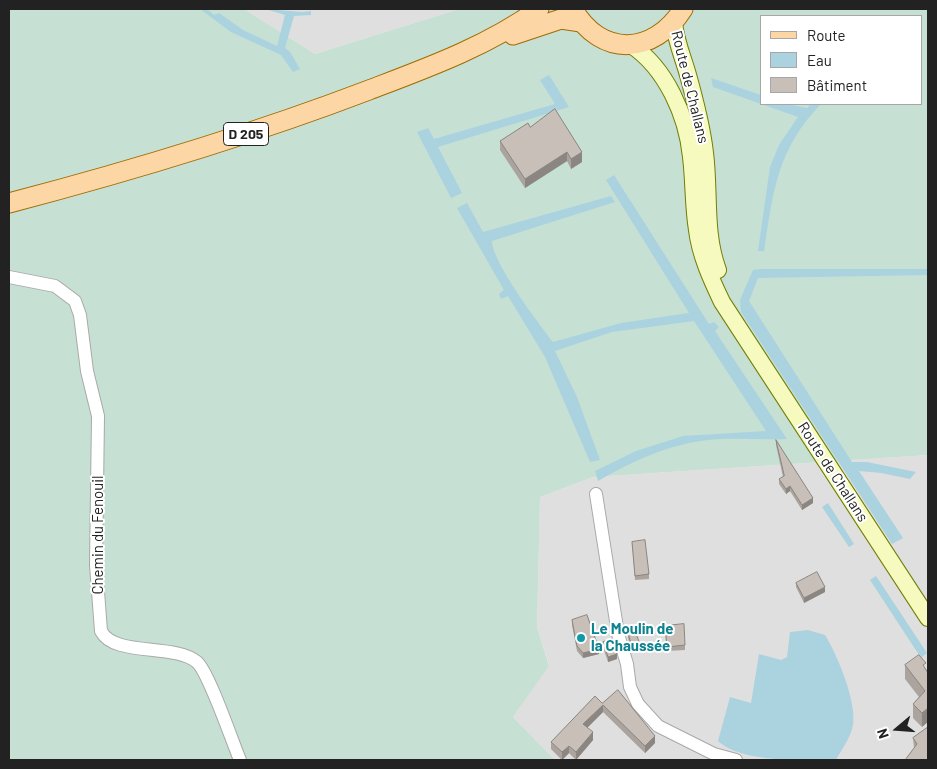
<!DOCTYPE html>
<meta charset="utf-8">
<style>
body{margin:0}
#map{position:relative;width:937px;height:769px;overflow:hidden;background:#f2efe9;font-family:Barlow,sans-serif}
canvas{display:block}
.frame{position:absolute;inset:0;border:10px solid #222;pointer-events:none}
.legend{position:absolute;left:760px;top:15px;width:162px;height:90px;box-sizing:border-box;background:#fff;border:1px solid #a7a7a7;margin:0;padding:6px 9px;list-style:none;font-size:15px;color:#222}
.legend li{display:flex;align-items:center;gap:10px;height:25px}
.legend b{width:25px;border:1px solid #a7a7a7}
.north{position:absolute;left:872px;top:704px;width:50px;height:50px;-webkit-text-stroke:4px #fff;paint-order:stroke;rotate:252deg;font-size:14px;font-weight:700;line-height:20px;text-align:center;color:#222}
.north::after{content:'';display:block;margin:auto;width:18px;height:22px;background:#222;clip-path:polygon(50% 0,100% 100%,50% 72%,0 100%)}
</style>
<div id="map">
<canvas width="937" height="769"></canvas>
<div class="frame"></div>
<ul class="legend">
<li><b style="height:6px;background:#fcd6a4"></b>Route</li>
<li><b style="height:14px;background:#aad3df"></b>Eau</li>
<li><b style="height:14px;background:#c7bfb8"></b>Bâtiment</li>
</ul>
<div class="north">N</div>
</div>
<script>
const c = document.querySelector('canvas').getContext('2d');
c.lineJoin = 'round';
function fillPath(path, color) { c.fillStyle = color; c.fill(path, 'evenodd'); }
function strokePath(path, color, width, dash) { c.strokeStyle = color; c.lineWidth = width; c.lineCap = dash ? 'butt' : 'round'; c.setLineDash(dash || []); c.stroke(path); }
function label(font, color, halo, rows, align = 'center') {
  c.font = font + ' Barlow,sans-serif'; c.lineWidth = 4; c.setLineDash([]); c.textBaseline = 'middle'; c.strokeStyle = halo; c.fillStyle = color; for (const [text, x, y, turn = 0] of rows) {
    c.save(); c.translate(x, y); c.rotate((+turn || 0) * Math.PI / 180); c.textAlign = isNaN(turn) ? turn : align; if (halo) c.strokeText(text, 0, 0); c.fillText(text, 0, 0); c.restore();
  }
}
const residential = new Path2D(`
 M244,9H459L315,54Z
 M928,455V760H555L513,717L549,665L537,627L540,497L593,477Z`);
const wetland = new Path2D(`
 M9,9H244L315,54L459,9H928V455L593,477L540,497L537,627L549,666L513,717L555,760H9ZM761,16H921V104H761Z`);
const water = new Path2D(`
 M200,9H207L214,15L219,13L243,30L277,46L285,15L265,9L302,12L311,11V15L294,16L285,48L290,52L300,69L293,72L281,55L231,32Z
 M549,75L569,107L438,147L462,193L451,198L417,132L428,128L434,139L555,104L540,80Z
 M711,78L761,95V104H787L807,108L811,104H821C777,149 773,192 764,251H758L770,167L779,145L798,117L713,87Z
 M614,175L709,324L714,322L719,327L715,331L787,439C765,440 743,438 721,439C676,441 636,459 598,481L595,471L636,451L683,436L766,431L694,321L612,332L555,351L577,397L600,460L590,462L545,357L508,296L501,299L499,294L504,290L457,208L467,203L483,232L611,196L615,202L492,241C492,262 539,324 553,342L621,323L689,313L606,180Z
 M761,269H928V275L758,278L749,301L852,462H867L916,472L910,479L881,473L859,471L903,538L892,544L741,312L740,300L753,270Z
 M828,503L854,544L849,547L822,507Z
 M876,576L927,653L921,658L870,580Z
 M808,630L825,635C837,654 857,702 853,725C851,737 842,749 836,760C804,760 741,763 718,741L730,697L751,703L759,654L781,660L787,657L790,632Z`);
const street = new Path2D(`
 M9,277L55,286L75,301L80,315L87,371L98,416L96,565L101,631C114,657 174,643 197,662C209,673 232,741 240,760
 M596,494L618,634L627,664L630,687L638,704L658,726L714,754L736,760`);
const secondary = new Path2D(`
 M674,23C676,42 683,57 688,75C695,100 702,126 705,153C710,191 704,233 718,270
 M631,45C666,68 687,116 691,157C694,181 693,206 697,230C700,255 711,279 722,302L928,618`);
const primary = new Path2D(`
 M573,9C601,58 654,55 683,9
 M513,35L561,19L581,22
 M9,203C131,171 251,135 369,90C427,68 488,46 539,9`);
const wall = new Path2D(`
 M530,127L582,162L571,169L567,161L525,188L500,150V141Z
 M776,440L813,503L802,510L790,491L786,494L779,484V479L783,477L776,445Z
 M632,542L649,574V579L635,580Z
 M796,583L825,592L804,603L796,587Z
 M572,620L599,654L583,658L577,651L572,625Z
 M665,630L685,645V650L667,651Z
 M628,633L640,649L632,652L628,638Z
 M603,642L617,659L608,662L603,647Z
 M905,665L926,669L928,673L922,727L913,718V704L919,697L905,679Z
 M602,703L655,743L645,753L603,712L587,728L593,740L576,760L569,753L562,760L551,749V742Z
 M927,728L914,748L913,738Z`);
const shadedWall = new Path2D(`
 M567,152V161L525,188V179Z
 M582,152V162L571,169V159Z
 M790,486V491L786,494V489Z
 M813,498V503L802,510V505Z
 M825,587V592L804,603V598Z
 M640,644V649L632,652V647Z
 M599,649V654L583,658V653Z
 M617,654V659L608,662V657Z
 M603,705V712L583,732V724Z
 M928,708V722L922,727V713Z
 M593,732V740L576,760V752Z
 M655,736V743L645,753V746Z
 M569,746V753L562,760V752Z`);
const building = new Path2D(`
 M555,109L582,152L571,159L567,152L525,179L500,141L528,123L530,127Z
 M776,440L813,498L802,505L790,486L786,489L779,479L784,476Z
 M645,540L649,574L635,576L632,542Z
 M817,572L825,587L804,598L796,583Z
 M587,615L599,649L583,653L577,646L572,620Z
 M684,624L685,645L667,647L665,626Z
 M635,631L640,644L632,647L628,633Z
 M612,639L617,654L608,657L603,642Z
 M919,655L926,663L923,665L928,673V708L922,713L913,704L925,691L905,665Z
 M618,690L655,736L645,746L603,705L583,724L593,732L576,752L569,746L562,752L551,742L595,696L602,703Z
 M927,728L928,730V760H905L917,744L913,738Z`);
const markers = [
 [581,638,5,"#0f9aa8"]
];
const shields = [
 [246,134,45]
];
const shieldNames = [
 ["D 205",246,134]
];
const streetNames = [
 ["Route de Challans",690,87,76],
 ["Route de Challans",833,472,57],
 ["Chemin du Fenouil",98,535,-90]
];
const cultureNames = [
 ["Le Moulin de",591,629],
 ["la Chaussée",591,646]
];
fillPath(residential, '#e0dfdf');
fillPath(wetland, '#c6e0d4');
fillPath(water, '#aad3df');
strokePath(street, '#a9a9a9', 14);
strokePath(secondary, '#707d05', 18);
strokePath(primary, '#a06b00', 21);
strokePath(street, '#fff', 12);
strokePath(secondary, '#f7fabf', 16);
strokePath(primary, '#fcd6a4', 19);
fillPath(wall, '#aba49e');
fillPath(shadedWall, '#8b8681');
fillPath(building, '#c7bfb8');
strokePath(building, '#8b8681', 1);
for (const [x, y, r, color] of markers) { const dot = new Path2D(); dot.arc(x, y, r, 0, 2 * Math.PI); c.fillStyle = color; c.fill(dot); strokePath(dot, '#fff', 2); }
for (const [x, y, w] of shields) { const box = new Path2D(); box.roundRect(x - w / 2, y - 11.5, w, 23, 4); c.fillStyle = '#fff'; c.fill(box); strokePath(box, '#222', 1); }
label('bold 14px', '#222', null, shieldNames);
label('15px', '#222', '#fff', streetNames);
label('bold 15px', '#0d838f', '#fff', cultureNames, 'left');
</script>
